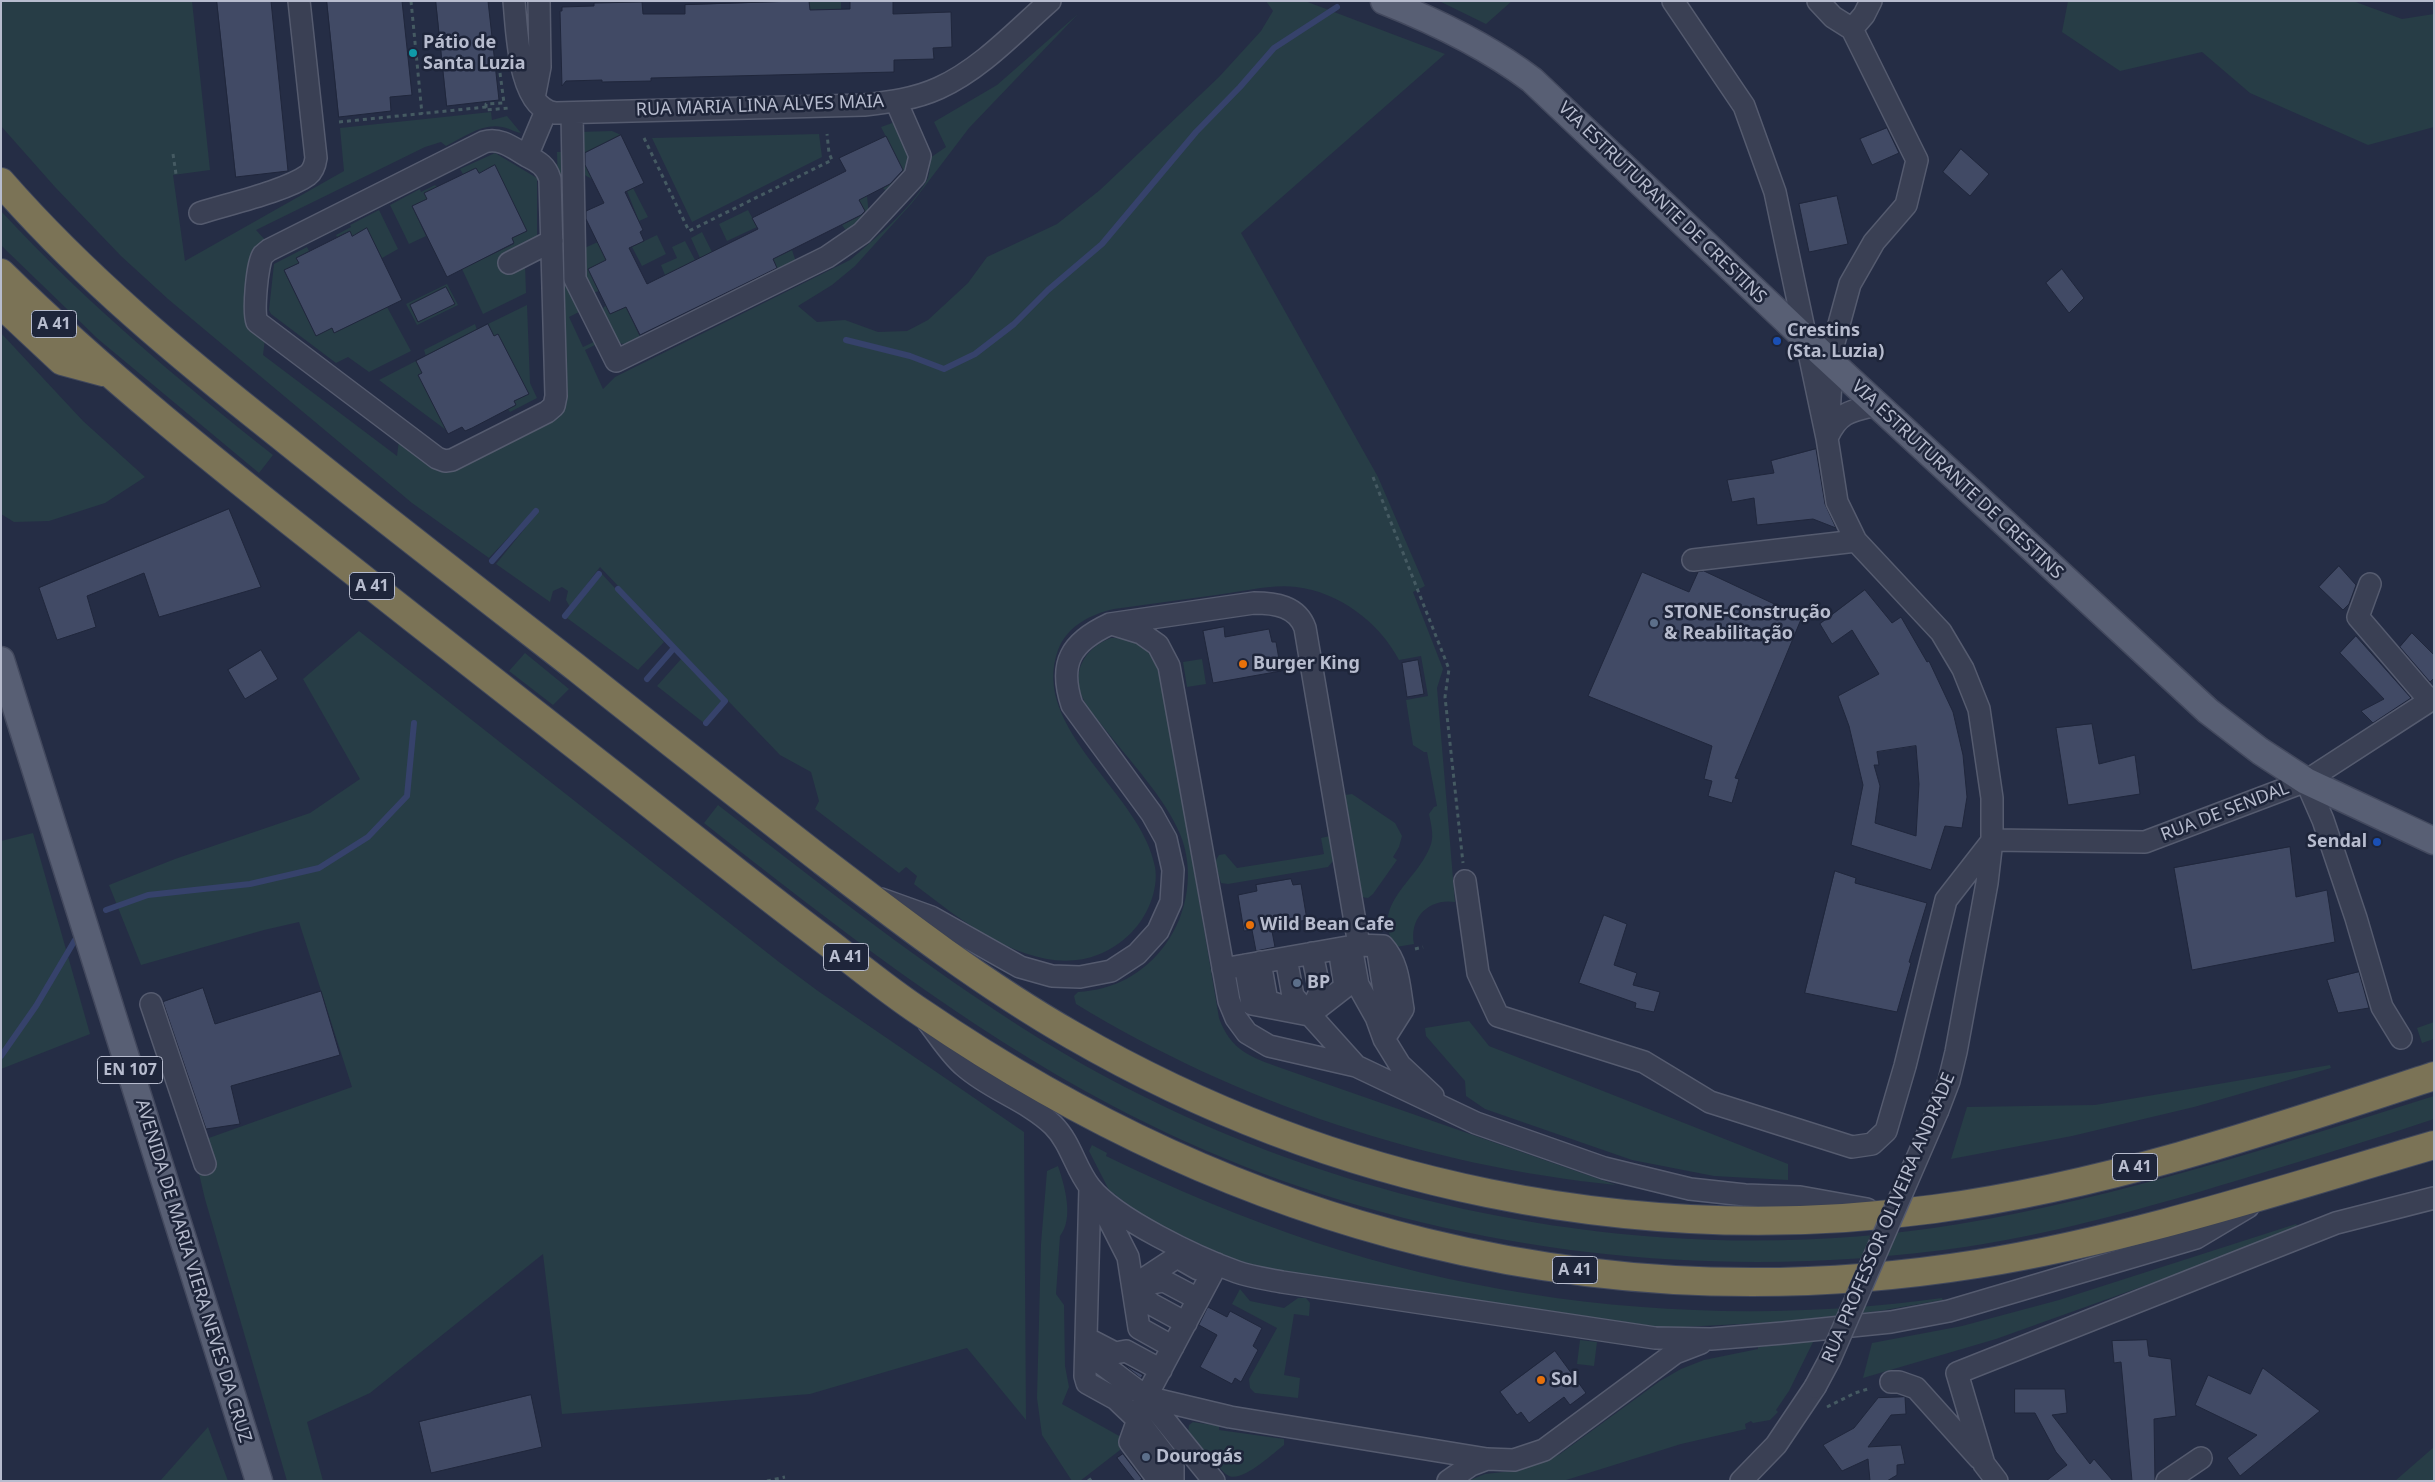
<!DOCTYPE html>
<meta charset="utf-8">
<style>
body{margin:0}
#map{position:relative;width:2435px;height:1482px;overflow:hidden;background:#252d45;font-family:"Noto Sans",sans-serif}
canvas{display:block}
.frame{position:absolute;inset:0;border:2px solid #b7bcce;pointer-events:none}
</style>
<div id="map">
<canvas width="2435" height="1482"></canvas>
<div class="frame"></div>
</div>
<script>
const c = document.querySelector('canvas').getContext('2d');
c.lineJoin = 'round';
function fillPath(path, color) { c.fillStyle = color; c.fill(path, 'evenodd'); }
function strokePath(path, color, width, dash) { c.strokeStyle = color; c.lineWidth = width; c.lineCap = dash ? 'butt' : 'round'; c.setLineDash(dash || []); c.stroke(path); }
function label(font, color, halo, rows, align = 'center') {
  c.font = font + ' "Noto Sans",sans-serif'; c.lineWidth = 5; c.setLineDash([]); c.textBaseline = 'middle'; c.strokeStyle = halo; c.fillStyle = color; for (const [text, x, y, turn = 0] of rows) {
    c.save(); c.translate(x, y); c.rotate((+turn || 0) * Math.PI / 180); c.textAlign = isNaN(turn) ? turn : align; if (halo) c.strokeText(text, 0, 0); c.fillText(text, 0, 0); c.restore();
  }
}
const green = new Path2D(`
 M1,1H192L210,170L173,175L185,261L344,171L340,128L491,112L492,120L507,116L521,133C514,132 509,128 502,127C482,123 463,138 446,146L441,142L425,147L256,230L267,242L265,339L263,355L397,456L399,440L434,465L564,397L557,152H564L583,310L569,317L583,347L598,340L599,343L585,350L603,389L615,377L850,260C873,241 916,204 928,178C930,172 930,164 930,158L946,147L934,122L997,85L1078,14L969,128L912,203L855,266L832,285L798,306L817,322L845,320L878,332L907,331L928,320L968,283L987,257L1057,224L1100,190L1219,77L1261,31L1273,11L1266,1H1305L1445,54L1241,233L1378,477L1425,586L1413,592L1443,669L1437,688L1455,902C1429,898 1409,918 1414,944L1396,947C1368,904 1419,881 1431,844C1434,835 1431,824 1429,814L1434,807L1437,806L1427,752H1424L1413,745L1406,700L1428,696L1421,656L1399,660C1379,622 1339,592 1296,587C1271,584 1242,592 1216,595C1182,600 1148,604 1114,609C1091,614 1067,626 1058,650C1029,730 1142,793 1155,867C1159,890 1147,917 1131,933C1062,1000 973,930 914,884L917,876L906,867L899,873L815,809L819,801L811,772L780,755L600,567L570,607L566,600L568,591L562,587L553,591L550,602L496,564L526,527L522,523L489,558L412,503L168,299L121,256L55,187L1,126Z
 M809,1H841V9L810,10Z
 M1439,1H1512L1486,24Z
 M2068,1H2353L2402,19L2434,14V127L2368,145L2250,93L2202,52L2120,71L2062,32Z
 M898,121C907,141 923,164 903,183C898,189 893,191 885,190L883,188L906,176L881,127Z
 M612,131L621,135L581,155L592,179L579,172L578,132Z
 M819,134L822,157L692,222L652,138Z
 M495,153L537,178V238L525,264L526,293L483,314L462,269L514,244L512,238L527,231L495,166L479,173L476,168L463,174L460,169Z
 M435,185L437,187L427,199L412,206L426,236L409,244L390,205L420,189L421,192Z
 M633,188L648,217L639,221L627,191Z
 M867,196L869,215L847,232L842,225L866,213L859,200Z
 M379,210L398,249L382,258L367,229L352,236L349,231L337,237L336,235L351,227L350,225Z
 M748,210L757,227L727,241L719,224Z
 M1,211C84,301 177,379 273,455L259,473L98,339L10,254L1,245Z
 M702,232L712,252L700,258L691,238Z
 M657,235L666,254L642,266L632,247Z
 M685,241L695,260L665,275L661,265L677,258L672,247Z
 M598,242L606,260L588,269L599,291L589,294L585,284L582,249Z
 M307,247L309,251L296,258L299,263L284,271L316,336L332,328L334,333L387,307L411,351L369,372L348,357L336,363L271,314L269,310L274,264Z
 M792,250L796,262L778,271L773,259Z
 M447,284L458,305L417,325L406,304ZM446,287L455,304L430,296ZM427,297L435,313L418,322L410,306Z
 M527,305L530,383L537,398L510,412L508,409L516,405L514,401L529,394L498,334L494,336L488,324Z
 M606,305L610,314L626,307L641,339L630,345L618,343L598,314Z
 M475,324L477,330L426,356L424,350Z
 M1,333L83,421L145,477L105,503L49,521L14,522L1,514Z
 M416,361L422,373L418,375L446,430L379,380Z
 M602,574L664,642L638,670L567,618Z
 M359,631L779,962L818,991L1024,1132L1026,1420L967,1348L810,1394L562,1414L543,1254L370,1393L307,1422L323,1481H287L205,1199L192,1144L352,1087L299,922L264,930L141,965L109,885L175,859L310,813L360,779L303,679Z
 M1111,638C1140,637 1151,649 1161,676L1219,1018C1231,1051 1251,1057 1281,1068L1616,1185C1427,1166 1239,1103 1076,1004L1074,996L1078,992C1113,990 1144,974 1165,945C1188,914 1195,870 1180,834C1166,799 1128,759 1105,729C1096,718 1084,705 1080,691C1073,666 1089,646 1111,638Z
 M525,653L569,689L553,705L509,671Z
 M682,658L722,702L704,723L657,686Z
 M1202,659L1206,684L1187,687L1183,662Z
 M1352,794L1395,823L1402,836L1399,847L1393,857L1397,860L1373,894L1368,898L1361,897L1350,847L1354,845L1345,795Z
 M718,805C830,892 942,981 1065,1054C1330,1209 1656,1274 1959,1224C2122,1197 2277,1145 2434,1096V1119C2374,1139 2315,1157 2255,1175C2160,1204 2064,1232 1965,1247C1675,1289 1371,1243 1111,1105C965,1028 834,925 704,823Z
 M33,833L90,1034L1,1069V841Z
 M1330,836L1333,861L1328,867L1228,884L1221,883L1215,862L1219,855L1225,854L1237,868L1319,855L1324,854L1321,838Z
 M1469,1021L1489,1046L1788,1164V1180L1714,1176L1632,1160L1485,1109L1466,1096L1465,1081L1426,1036L1425,1028Z
 M2434,1022V1039L2422,1043L2417,1028Z
 M2330,1065L2331,1068L2194,1107L2072,1136L1951,1159L1967,1107L2095,1105Z
 M1092,1145L1107,1153L1106,1156C1174,1189 1243,1218 1314,1242C1513,1308 1734,1327 1942,1298L1943,1300L1879,1311L1779,1322L1664,1328L1285,1273L1234,1260L1147,1219L1109,1190L1089,1151Z
 M1058,1166C1065,1187 1074,1218 1060,1236L1056,1294L1064,1305L1065,1366L1069,1387L1062,1404L1121,1437L1120,1450L1080,1481H1072L1042,1435L1037,1398L1041,1244L1047,1171Z
 M2296,1224L2300,1230L1996,1339L1863,1378L1872,1343L1962,1326L2059,1300Z
 M1240,1289L1250,1301L1284,1308L1298,1298H1306L1310,1303L1309,1316L1294,1314L1284,1375L1300,1378L1298,1398L1255,1393L1250,1388L1249,1379L1277,1328L1232,1304Z
 M1580,1340L1597,1342L1594,1366L1577,1364Z
 M1814,1340L1789,1391L1776,1410L1778,1412L1770,1420L1753,1423L1751,1421L1745,1424L1746,1429L1681,1444L1563,1481H1468L1485,1474L1521,1470L1548,1460L1560,1454L1660,1381L1681,1369L1704,1360L1758,1349V1347Z
 M1193,1422L1219,1426V1430L1284,1439V1445C1272,1454 1243,1482 1229,1476C1222,1473 1218,1464 1213,1458L1210,1461L1188,1432L1189,1425Z
 M208,1427L228,1481H160Z
 M2434,1447V1481H2395Z`);
const stream = new Path2D(`
 M846,340L910,356L944,369L975,354L1014,324L1048,290L1102,244L1196,132L1240,87L1274,48L1337,7
 M492,561L536,511
 M618,589L725,701L706,723
 M565,616L599,574
 M647,679L674,648
 M106,910L148,895L250,884L319,868L368,837L407,796L414,723
 M1,1056L36,1006L75,940`);
const building = new Path2D(`
 M217,1H271L288,171L236,177Z
 M327,1H402L412,95L390,97L391,111L339,117Z
 M436,1H488L499,100L447,106Z
 M809,1L810,10L850,9V1H893V14L951,12L952,47L933,48L934,59L894,60V72L651,78V81L602,82V80L566,81L562,86L560,11H562V7L594,6V3L642,2L643,14H685V5Z
 M1887,128L1899,153L1872,165L1860,139Z
 M621,135L644,183L625,192L643,230L640,232L644,241L629,248L647,284L758,229L752,218L846,171L839,158L886,136L903,170L890,184L859,200L865,211L861,215L773,259L777,268L640,335L626,307L610,314L588,269L606,260L586,219V211L604,203L585,165V153Z
 M1961,149L1989,174L1970,196L1943,172Z
 M495,165L527,231L512,238L514,243L447,277L412,206L427,199L424,193L476,168L479,173Z
 M1837,196L1848,244L1809,252L1799,204Z
 M367,228L402,300L334,333L332,328L316,336L284,270L299,263L296,258L350,231L352,236Z
 M2062,269L2084,298L2069,313L2046,283Z
 M446,287L455,304L418,322L410,305Z
 M488,324L494,336L498,334L529,394L514,401L516,405L472,428L465,431L462,427L448,434L418,375L422,373L416,361Z
 M1816,449L1825,504L1836,528L1813,519L1757,525L1754,498L1732,502L1727,480L1774,473L1771,461Z
 M229,509L261,587L159,617L144,573L87,596L96,627L57,640L39,588Z
 M2339,566L2356,585L2349,604L2343,610L2319,587Z
 M1704,571L1802,617L1735,778L1739,779L1732,803L1708,796L1712,781L1704,779L1712,746L1588,696L1642,572L1689,592L1698,572Z
 M1865,590L1892,623L1901,617L1927,662L1929,661L1953,712L1963,755L1967,797L1962,828L1945,826L1931,870L1851,845L1863,785L1849,726L1838,696L1879,674L1852,630L1832,644L1820,624ZM1916,746L1919,784L1916,836L1875,823L1880,786L1874,765H1879L1877,752Z
 M1224,627L1225,637L1269,629L1272,642H1276L1281,671L1213,683L1203,631Z
 M2412,633L2434,655V678L2430,682L2400,647Z
 M2356,636L2411,698L2373,723L2361,711L2384,699L2340,653Z
 M261,650L278,679L245,699L228,670Z
 M1418,660L1424,694L1407,697L1402,663Z
 M2092,724L2099,764L2135,755L2140,794L2068,805L2056,728Z
 M2290,847L2296,897L2327,890L2335,942L2192,970L2174,868Z
 M1835,871L1856,878L1855,883L1927,903L1909,962L1911,963L1897,1012L1805,993Z
 M1291,879L1293,885L1301,884L1307,920L1271,926L1275,947L1256,951L1252,930L1244,931L1238,895L1257,891L1256,885Z
 M1604,915L1627,924L1614,965L1637,973L1633,985L1660,992L1654,1012L1635,1008L1636,1003L1579,983Z
 M2359,972L2369,1008L2338,1013L2327,980Z
 M203,988L215,1024L321,991L340,1055L231,1086L240,1124L206,1129L163,1002Z
 M1208,1307L1227,1317L1230,1311L1262,1328L1253,1346L1258,1350L1241,1382L1235,1378L1232,1384L1200,1367L1217,1335L1199,1325Z
 M2147,1340L2149,1356L2171,1359L2176,1416L2154,1419L2155,1481H2132L2121,1362L2114,1363L2112,1341Z
 M1555,1351L1586,1393L1570,1405L1564,1397L1529,1423L1521,1412L1517,1415L1500,1392Z
 M1123,1364L1143,1375L1141,1378Z
 M2263,1368L2320,1411L2240,1476L2227,1458L2257,1435L2195,1405L2208,1375L2250,1394Z
 M2015,1389H2065L2067,1413L2052,1415L2090,1464L2094,1459L2113,1481H2046L2067,1465L2056,1452L2035,1413H2015Z
 M531,1395L542,1447L431,1473L419,1422Z
 M1905,1397L1906,1414L1891,1415L1868,1447L1901,1445L1905,1464L1897,1465V1475L1887,1481H1870L1868,1459L1842,1471L1823,1445L1854,1428L1878,1398Z
 M1123,1454L1142,1479L1139,1481H1135L1117,1458Z`);
const path = new Path2D(`
 M411,1L422,114
 M500,73L504,103L486,104V110L509,108
 M339,122L486,107
 M644,138L689,231L832,160L829,153L827,134
 M173,154L176,174
 M1373,477L1449,669L1445,697L1463,863
 M1415,949L1423,947
 M1827,1407L1855,1393L1871,1388
 M767,1481L785,1477
 M1088,1481L1092,1478`);
const minor = new Path2D(`
 M514,1C517,30 518,108 555,113L864,105C890,102 915,99 939,88C981,69 1016,31 1050,1
 M1673,1L1744,106L1775,192L1827,438L1837,502L1856,541L1941,632L1963,669L1979,709L1992,798V840L1987,883L1956,1052L1949,1081L1938,1110
 M1818,1L1833,17L1852,29L1917,160L1906,205L1874,242L1850,284L1833,346L1829,416
 M1852,29L1864,15L1871,1
 M534,98L540,67L539,1
 M572,113L575,279L616,361L827,257L862,233L915,176L920,156L896,101
 M527,156C539,162 546,166 550,179L556,396L554,406L547,412L452,460L445,461L437,458L257,322C253,312 257,263 263,255C264,254 269,250 269,250L484,142C500,137 513,148 527,156L546,111
 M200,213C228,204 286,191 308,175C313,171 315,165 316,158L299,1
 M509,263L552,241
 M1828,436C1839,412 1851,411 1876,405
 M1693,560L1856,541
 M2370,584L2358,617L2430,701
 M1115,625L1141,633L1158,645L1169,666L1229,1001L1236,1018L1247,1033L1269,1046L1356,1066L1476,1123L1604,1168L1690,1189L1745,1195L1800,1197L1867,1209
 M2306,781L2323,820L2356,918L2382,1007L2401,1038
 M1992,840L2145,842L2306,781L2434,698
 M1465,881L1478,973L1498,1016L1644,1062L1710,1102L1852,1147L1872,1144L1886,1131L1905,1066L1946,900L1992,841
 M881,899L931,917L1020,967L1052,976L1080,977L1111,971L1137,954L1158,931L1171,902L1173,870L1166,839L1152,814L1072,705C1058,663 1071,642 1110,624L1254,603C1275,603 1297,606 1305,628L1359,945
 M1351,946L1358,985L1376,1017L1384,1039L1400,1065L1433,1096
 M1377,946L1384,990V1029
 M1286,958L1293,996L1356,1066
 M1260,962L1267,1001L1285,1007
 M1245,965L1252,1004L1309,1015L1345,987L1341,961
 M1223,969L1359,945L1383,946C1399,964 1399,986 1403,1009L1384,1039
 M151,1004L205,1164
 M1309,1015L1320,992L1312,953
 M928,1022C939,1036 950,1054 964,1066C991,1090 1027,1100 1053,1125C1071,1143 1075,1168 1090,1187C1115,1219 1198,1258 1237,1272C1251,1277 1267,1279 1282,1282L1655,1338L1711,1339L1783,1333L1891,1322L1949,1311L2196,1238L2248,1207
 M1090,1187L1085,1376L1087,1383L1116,1399L1138,1420L1173,1466V1481
 M1099,1200L1128,1257L1139,1328L1173,1347
 M1138,1285L1164,1281L1198,1299
 M1133,1286L1177,1257L1198,1269
 M1133,1286L1151,1304L1186,1323
 M1086,1338L1098,1361L1146,1397L1214,1481
 M1086,1338L1115,1353L1126,1351L1161,1370
 M1891,1382H1899L1916,1388L1979,1458
 M1146,1397L1230,1417L1487,1459L1514,1460L1544,1450L1675,1353L1701,1343
 M1162,1481L1157,1478L1130,1442L1146,1397L1217,1264
 M1448,1481L1471,1465L1487,1459
 M1741,1481L1776,1445L1815,1387
 M1997,1481L1984,1464L1957,1373L2336,1223L2434,1198
 M2167,1481L2201,1458`);
const major = new Path2D(`
 M1384,1C1437,22 1487,46 1532,80L1806,339L2208,711L2260,751L2306,781L2434,841
 M1,660L259,1481`);
const highway = new Path2D(`
 M1,182C84,277 182,358 281,436C379,515 479,592 578,669C658,733 739,796 820,859C901,921 983,984 1072,1035C1332,1185 1636,1249 1934,1209C2105,1186 2271,1130 2434,1076
 M1,273C104,374 216,463 329,552C420,624 511,695 603,767C676,824 748,882 822,938C855,963 887,990 922,1013C1238,1229 1595,1325 1977,1264C2132,1239 2283,1189 2434,1145
 M1,304L62,361L103,372`);
const minorBridge = new Path2D(`
 M1815,1387L1830,1359L1938,1110`);
const markers = [
 [413,53,5,"#0f9aa8"],
 [1777,341,5,"#1a4fb4"],
 [1654,623,5,"#5c6f8a"],
 [1243,664,5,"#e8710a"],
 [2377,842,5,"#1a4fb4"],
 [1250,925,5,"#e8710a"],
 [1297,983,5,"#5c6f8a"],
 [1541,1380,5,"#e8710a"],
 [1146,1457,5,"#5c6f8a"]
];
const shields = [
 [54,324,45],
 [372,586,45],
 [846,957,45],
 [130,1070,65],
 [2135,1167,45],
 [1575,1270,45]
];
const shieldNames = [
 ["A 41",54,324],
 ["A 41",372,586],
 ["A 41",846,957],
 ["EN 107",130,1070],
 ["A 41",2135,1167],
 ["A 41",1575,1270]
];
const poiNames = [
 ["Pátio de",423,43],
 ["Santa Luzia",423,64],
 ["Crestins",1787,331],
 ["(Sta. Luzia)",1787,352],
 ["STONE-Construção",1664,613],
 ["& Reabilitação",1664,634],
 ["Burger King",1253,664],
 ["Sendal",2367,842,"right"],
 ["Wild Bean Cafe",1260,925],
 ["BP",1307,983],
 ["Sol",1551,1380],
 ["Dourogás",1156,1457]
];
const streetNames = [
 ["RUA MARIA LINA ALVES MAIA",760,106,-2],
 ["VIA ESTRUTURANTE DE CRESTINS",1662,203,44],
 ["VIA ESTRUTURANTE DE CRESTINS",1957,480,43],
 ["RUA DE SENDAL",2225,812,-21],
 ["RUA PROFESSOR OLIVEIRA ANDRADE",1889,1218,-67],
 ["AVENIDA DE MARIA VIERA NEVES DA CRUZ",193,1271,73]
];
fillPath(green, '#273d46');
strokePath(stream, '#36426b', 6);
fillPath(building, '#414a65');
strokePath(building, '#20273c', 1);
strokePath(minor, '#555b6f', 24);
strokePath(major, '#43495e', 29);
strokePath(highway, '#41485c', 30);
strokePath(path, '#455a62', 3, [4, 4]);
strokePath(minor, '#3a4054', 21);
strokePath(major, '#585f74', 26);
strokePath(highway, '#7b7356', 28);
strokePath(minorBridge, '#555b6f', 24, []);
strokePath(minorBridge, '#3a4054', 21);
for (const [x, y, r, color] of markers) { const dot = new Path2D(); dot.arc(x, y, r, 0, 2 * Math.PI); c.fillStyle = color; c.fill(dot); strokePath(dot, '#1e253a', 2); }
for (const [x, y, w] of shields) { const box = new Path2D(); box.roundRect(x - w / 2, y - 13.5, w, 27, 4); c.fillStyle = '#1e253a'; c.fill(box); strokePath(box, '#b7bcce', 1); }
label('bold 16px', '#b7bcce', null, shieldNames);
label('bold 18px', '#b7bcce', '#1e253a', poiNames, 'left');
label('18px', '#b7bcce', '#1e253a', streetNames);
</script>
